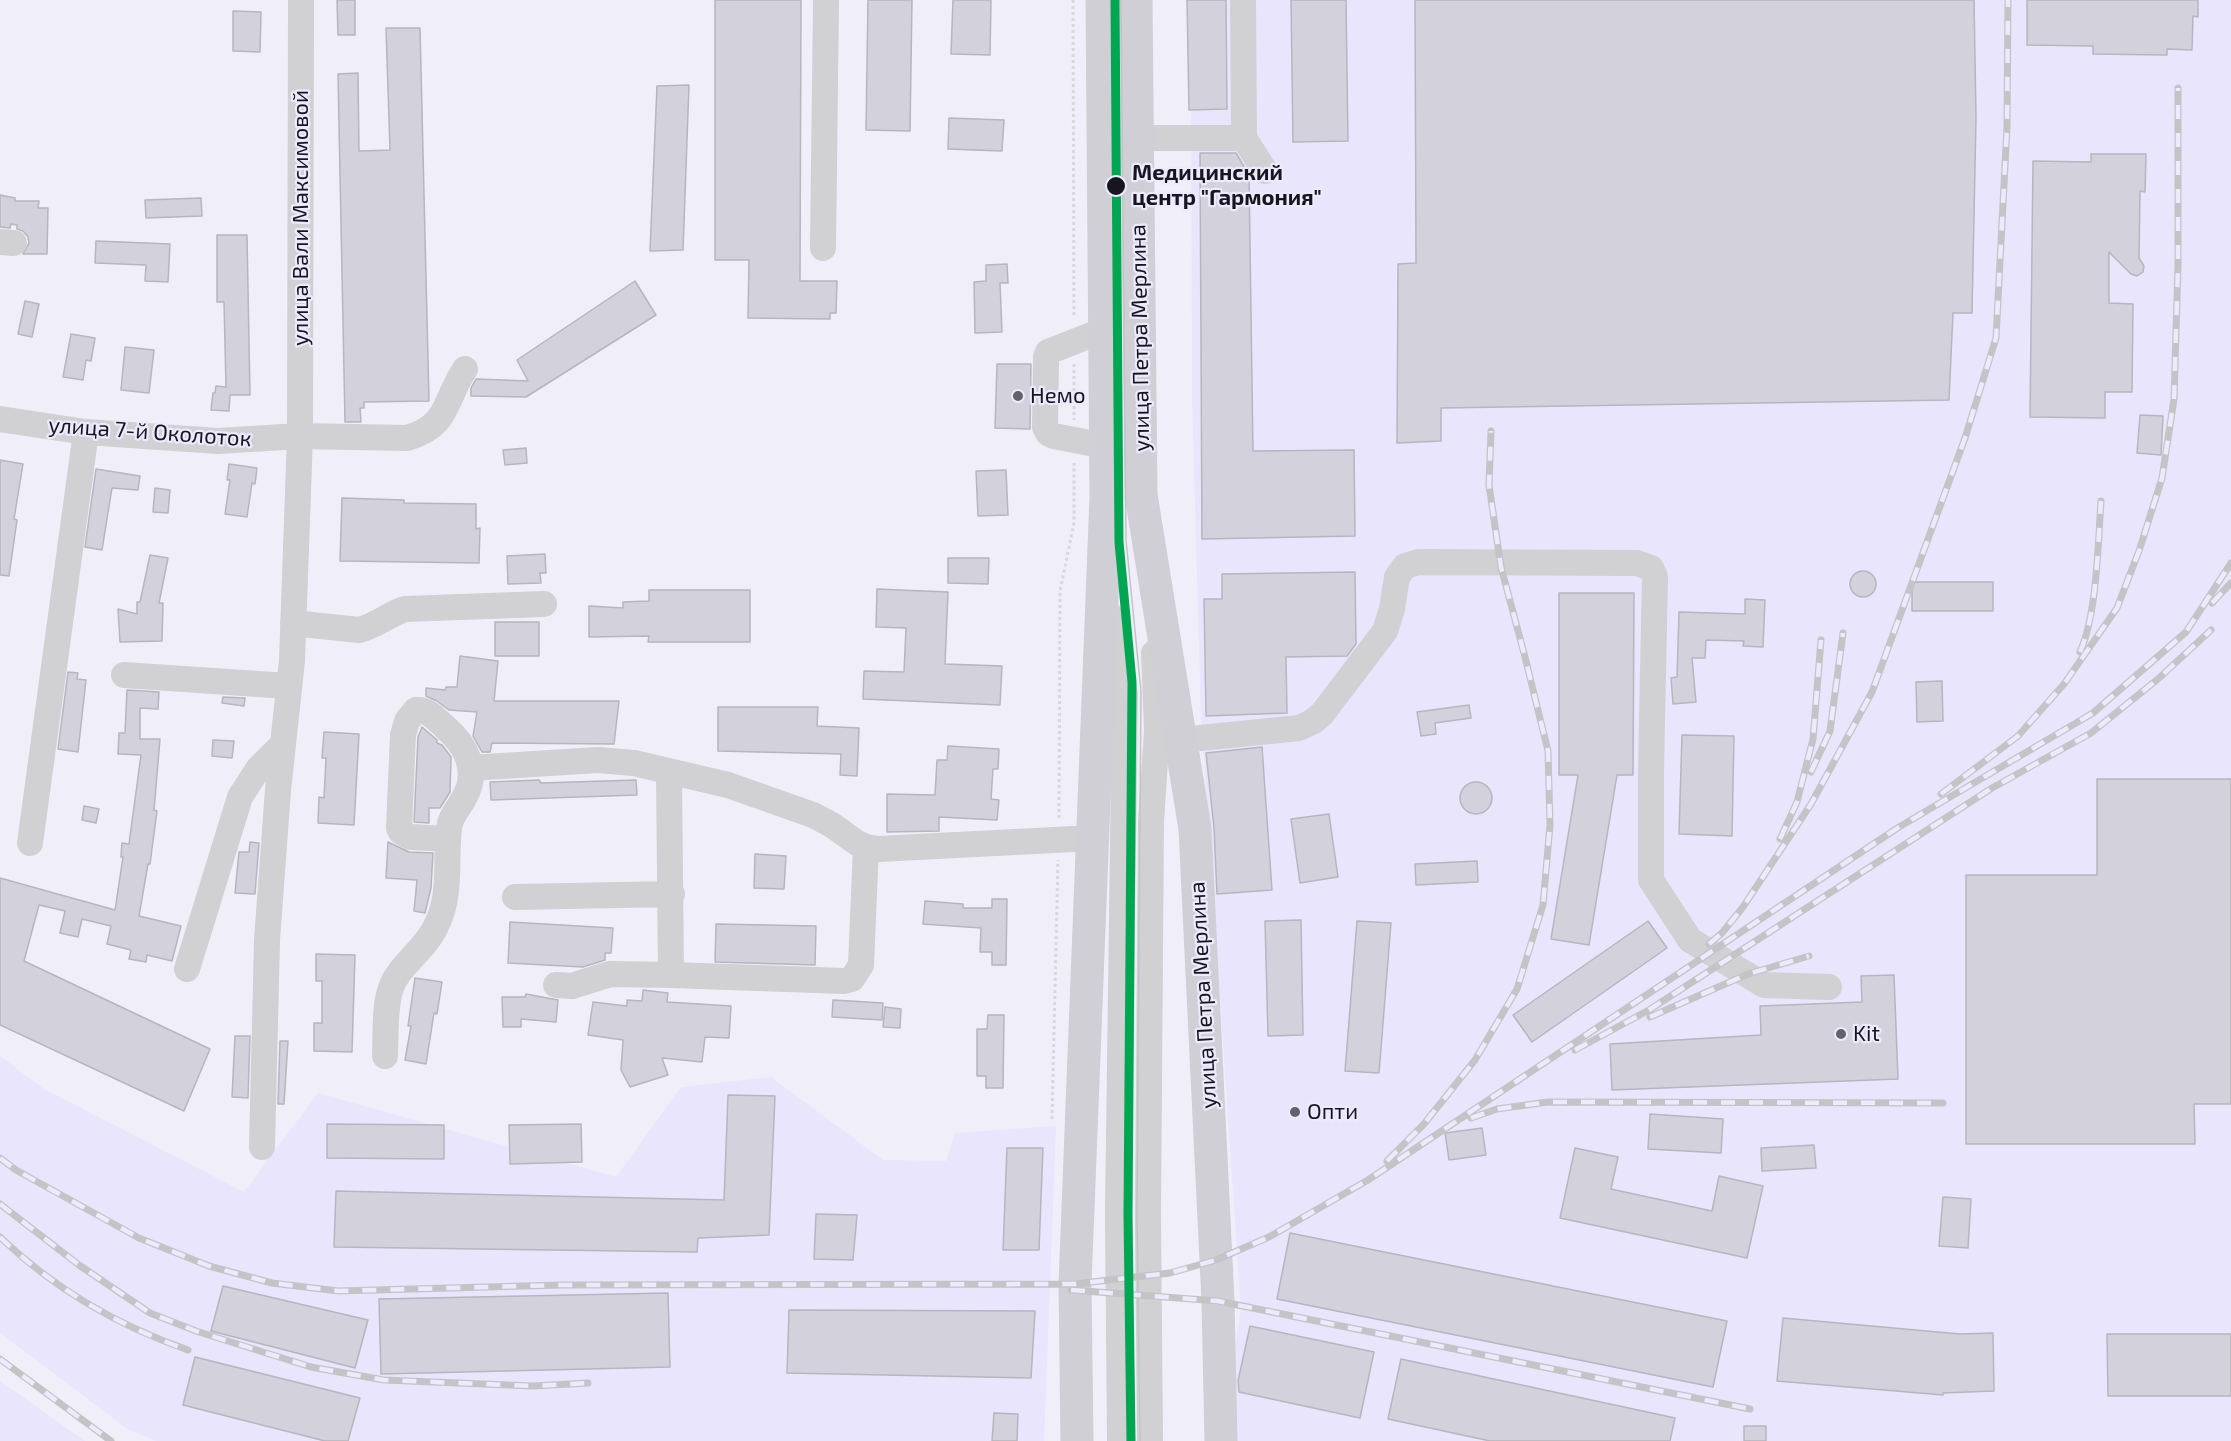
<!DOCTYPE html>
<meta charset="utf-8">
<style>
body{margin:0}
canvas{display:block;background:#f0eef9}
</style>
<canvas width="2231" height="1441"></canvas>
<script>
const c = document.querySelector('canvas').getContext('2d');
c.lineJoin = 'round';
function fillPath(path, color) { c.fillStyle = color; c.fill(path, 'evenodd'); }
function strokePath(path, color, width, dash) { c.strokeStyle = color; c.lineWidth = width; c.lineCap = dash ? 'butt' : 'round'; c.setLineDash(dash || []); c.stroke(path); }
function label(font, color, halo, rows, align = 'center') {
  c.font = font + ' "Exo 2",sans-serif'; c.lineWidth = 4.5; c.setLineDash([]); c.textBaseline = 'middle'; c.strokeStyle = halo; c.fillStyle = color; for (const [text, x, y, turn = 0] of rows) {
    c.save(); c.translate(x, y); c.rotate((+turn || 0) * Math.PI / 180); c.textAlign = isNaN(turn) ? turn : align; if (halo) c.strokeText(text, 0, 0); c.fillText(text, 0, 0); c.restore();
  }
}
const built = new Path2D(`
 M1191,0H2231V1441H1234L1231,1370L1241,1310L1201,717L1192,396Z
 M0,1056L44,1089L244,1192L318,1093L616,1177L681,1087L771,1077L883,1160L946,1161L955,1133L1056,1126L1044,1441H156L126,1428L0,1333Z
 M0,1381L85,1441H0Z`);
const building = new Path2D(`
 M337,0H355V35H338Z
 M715,0H801L800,281H837L836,313H830V319L748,318L749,260H715Z
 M868,0H912L910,131L866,130Z
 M953,0H991L990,55L951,54Z
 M1187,0H1226L1227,109L1189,110Z
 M1291,0H1346L1348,141L1293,142Z
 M1415,0H1974L1976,118L1972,313H1953L1949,400L1441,408V441L1397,443L1398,264L1416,263Z
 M2027,0H2198V17L2193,16L2192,50L2167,49V55L2093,54V46L2027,45Z
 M233,11L261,12L260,52L233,51Z
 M386,28H420L429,401L364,402V408H360L361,422H345L338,74L358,73L359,151L390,150Z
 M689,85L683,250L650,251L657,86Z
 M949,118L1004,120L1002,151L948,149Z
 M1200,153H1236L1249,175L1253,451L1354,450L1355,536L1202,539Z
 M2091,154H2146L2145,192L2140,191L2139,258L2144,266L2143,272L2137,276L2131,274L2109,252V303L2133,304L2132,392H2105V418L2030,417L2033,161L2091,162Z
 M0,195L15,198V201H39L38,208H48L47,254H23L29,243L28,237L23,231L17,229V225L11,224L10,228L0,227Z
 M201,198L202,216L146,218L145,200Z
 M217,235H247L250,395H230L229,411L211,410L213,393H215L216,386L226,387L224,302H217Z
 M96,241L170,244L168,282L145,281L146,265L95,263Z
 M1007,264L1008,283H1000L1002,332L975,333L974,282L986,281V265Z
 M635,281L656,315L526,397L471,396V388L476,379L528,381L517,360Z
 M25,301L39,304L32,337L18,334Z
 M71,334L95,338L91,361L86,360L83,380L63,377Z
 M125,347L154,350L149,393L121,390Z
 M997,364H1031L1030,429L995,428Z
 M2140,415L2163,416L2161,455L2137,453Z
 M526,448L527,463L505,465L503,450Z
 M0,460L23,464L14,519L17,520L9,576L0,575Z
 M229,464L257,468L255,484L252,483L247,517L225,514L230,480H227Z
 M96,469L140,476L138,490L112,488L102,550L85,547Z
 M1006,470L1008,515L978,516L976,471Z
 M155,488L170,490L168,513L153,512Z
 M342,498L404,500V503L476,504V529L480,528L479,563L340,561Z
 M545,554L546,573H540L541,583L508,584L507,556Z
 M150,555L168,558L159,603H163L162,641L120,642L118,609L137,614V602H140Z
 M948,558H989L988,584L948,583Z
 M1850 584a13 13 0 1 1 26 0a13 13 0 1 1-26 0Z
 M1355,572L1356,644L1347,656L1286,657L1287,713L1206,716L1204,599H1222V574Z
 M1912,582H1993V611H1912Z
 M877,589L948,592L945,664L1002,666L1000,705L863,699L864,671L904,672L906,628L876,627Z
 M649,590H750V642H648L649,636L589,637V606L623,608V602L649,601Z
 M1559,593H1634L1633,775H1617L1589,945L1551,939L1578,775H1559Z
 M1745,599L1765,600L1763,647L1743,646L1744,641L1706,640L1705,658H1692L1696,702L1673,704L1671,678L1677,677L1679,612L1745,614Z
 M495,622H539V656H495Z
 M460,656L498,661L494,701H619L614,744L492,743L490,752H482L473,736L477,712L449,710L437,701L426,696V688L445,690L446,687H457Z
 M68,672L78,673L77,679L86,680L78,752L58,749Z
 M1942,681L1943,721L1917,722L1916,682Z
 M127,690L159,692L158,709L140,708V739H160L154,810L157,811L150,864H148L139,916L181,926L172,961L147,955L146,962L129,959L131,950L107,944L111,926L82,919L78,937L60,933L65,911L39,905L24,961L210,1049L184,1111L0,1025V878L115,910L123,857H121L122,843L129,844L141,755L118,754L119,733H125Z
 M223,697L245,698L244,706L222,703Z
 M1469,705L1471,718L1435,723L1436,734L1421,736L1417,712Z
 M718,707H818L817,726L859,728L857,776L840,775L841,754L718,751Z
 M422,727L437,740V743L442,745L451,757L450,792L440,808H429V823L414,822L418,737Z
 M324,732L359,734L354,825L318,823L319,797L324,798L326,758H322Z
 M1682,735L1734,736L1732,836L1679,834Z
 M213,740L234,741L232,758L212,756Z
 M948,746L999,749L998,769H993L991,799L999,800L997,820L939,817V831L887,832V794L935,795L937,760H947Z
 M1262,747L1272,890L1217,894L1214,828L1206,753Z
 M2097,779H2231V1104H2194L2195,1144H1966V875H2097Z
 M539,780L541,783L636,780L637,795L491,800L490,782Z
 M1460 798a16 16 0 1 1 32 0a16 16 0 1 1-32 0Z
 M84,806L99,809L96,823L82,820Z
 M1329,814L1338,877L1300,883L1291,819Z
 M250,842L259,843L255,894L235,893L239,852H249Z
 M388,842L409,852L433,853L431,888L425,913L414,911L417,880L386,878Z
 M755,854L786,856L784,889L754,888Z
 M1477,861L1478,882L1416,885L1415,864Z
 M992,899H1007L1006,965H992V952H980L981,928L923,924L925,901L963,904V908H992Z
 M1301,920L1303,1035L1268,1036L1265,921Z
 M1357,921L1391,923L1379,1073L1345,1071Z
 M1648,921L1667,948L1532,1042L1513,1015Z
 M510,922L613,928L611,953H605V960L583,967L508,963Z
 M716,924L816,926L815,965L715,962Z
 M316,954L355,955L352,1052L314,1051V1023H322V981H316Z
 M1894,975L1898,1079L1612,1090L1610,1044L1761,1035L1760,1006L1862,1002L1861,976Z
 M415,978L442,982L437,1014L434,1013L426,1064L405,1060L411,1026H408Z
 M643,990L668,993L667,1002L731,1006L729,1038L705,1037L702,1062L662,1058L668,1075L630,1087L621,1070L623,1040L588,1035L593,1002L627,1006V1000L642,1001Z
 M526,994L558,1000L556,1022L521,1019V1027H503L502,997H525Z
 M833,1000L883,1003L882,1020L832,1017Z
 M885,1007L901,1009L900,1028L883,1027Z
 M988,1015H1004L1003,1088H986V1076H977V1029H987Z
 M235,1036H250L248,1098L232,1097Z
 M280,1041H288L284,1104H278Z
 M728,1095L775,1096L769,1235L698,1238L697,1252L334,1247L336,1191L724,1200Z
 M1650,1114L1723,1119L1721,1153L1648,1149Z
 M327,1124L444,1125V1159L327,1158Z
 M581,1124L582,1162L510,1164L509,1125Z
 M1482,1128L1486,1155L1449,1160L1445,1133Z
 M1814,1145L1816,1168L1762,1171L1761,1148Z
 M1007,1148H1043L1039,1250H1003Z
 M1575,1148L1618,1157L1611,1189L1712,1211L1719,1176L1763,1186L1747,1258L1560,1218Z
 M1943,1197L1971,1199L1968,1248L1939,1246Z
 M816,1214L857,1215L853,1260L814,1259Z
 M1290,1233L1727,1321L1713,1387L1277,1299Z
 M223,1286L368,1320L355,1368L211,1331Z
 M668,1293L670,1367L381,1374L379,1299Z
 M789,1310L1035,1311L1031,1378L787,1373Z
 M1783,1318L1960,1334L1993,1333L1994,1391L1943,1393V1395L1777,1381Z
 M1250,1326L1374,1352L1360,1418L1239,1392L1238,1381Z
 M2107,1334H2231V1396H2108Z
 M195,1357L360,1398L348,1441H325L183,1405Z
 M1401,1359L1675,1418L1670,1441H1490L1388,1419Z
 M994,1413L1018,1414L1017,1441H992Z
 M1744,1426H1766V1441H1744Z`);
const path = new Path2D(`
 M1073,0L1074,318
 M1074,364V420
 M1059,818L1060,591L1074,523V463
 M1052,1119L1058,860`);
const minor = new Path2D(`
 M1243,0L1244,138
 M1137,138H1244L1265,171
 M0,242L14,243
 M823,248L826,0
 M1104,330L1048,352L1046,357L1045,427L1048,433L1054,436L1105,446
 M0,419L86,432L218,441L300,436L407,438C450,426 444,400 465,369
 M1110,615L1125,694L1118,1213L1120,1441
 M293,623L359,630C376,626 389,614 405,609L544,604
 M124,675L288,686
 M1181,740L1299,728L1312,722L1322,714L1385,631L1392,609L1397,577L1405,566L1419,562L1637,563L1651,568L1655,577L1651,770V880L1690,940L1764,985L1829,987
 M470,768L598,760L634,763L728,785L813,815L832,825L857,843L866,847L879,849L1093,838
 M669,772L671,975L844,981L852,979L861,965L866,847
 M30,843L86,432
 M515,897L672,894
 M187,969L240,797L258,769L282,745
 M556,985L572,986L610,974L671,975
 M385,1056C386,1036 384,1007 391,988C398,966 426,949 436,926C452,895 445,861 449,828C450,816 460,807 465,796C479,771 466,745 446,728C437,720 429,709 416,710L407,721L403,735L399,828L401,832L410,837L448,839
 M262,1147L267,940L278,790L292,661L300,436L301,0
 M1150,1441L1148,1214L1151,822L1157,730L1154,653`);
const major = new Path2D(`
 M1136,0L1141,495L1195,829L1218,1301L1221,1441
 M1077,1441L1075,1284L1106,497L1102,0`);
const tram = new Path2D(`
 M1121,0L1126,540L1141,691L1137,1213L1140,1441`);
const rail = new Path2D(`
 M2212,603L2231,583
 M2080,652C2097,615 2098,543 2101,501
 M1811,772L1830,731L1843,633
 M1941,794L2018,736L2064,684L2117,608L2139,551L2162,478L2174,399L2178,266V88
 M1780,839L1797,802L1813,739L1821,640
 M1709,944L1722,933L1743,907L1811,804L1872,692L1965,438L1996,338L2007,127L2008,0
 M1650,1017L1748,974L1809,956
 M1575,1050L1649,1010L1992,788L2091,733L2158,679L2211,630
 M1471,1118L1497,1109L1548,1102L1943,1103
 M0,1158L16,1170L139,1238L209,1266L272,1283L338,1291L561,1285L1075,1284L1170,1273L1216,1260L1269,1237L1368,1180L1899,827L2093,713L2186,632L2231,563
 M1387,1161L1424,1124L1475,1060L1517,989L1543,905L1550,825L1548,751L1525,657L1501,567L1489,485L1491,431
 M0,1204L79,1265L150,1313L196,1331L311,1367L384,1380L533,1386L588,1383
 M0,1237C53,1288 119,1326 188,1350
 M1071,1290L1218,1301L1750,1409
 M0,1359L111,1441`);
const tram1 = new Path2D(`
 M1115,0L1119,542L1132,682L1128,1214L1131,1441`);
const markers = [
 [1116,186,10,"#17151e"],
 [1018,396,6,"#63616b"],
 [1841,1034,6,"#63616b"],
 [1295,1112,6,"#63616b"]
];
const stopNames = [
 ["Медицинский",1132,173],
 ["центр \"Гармония\"",1132,198]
];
const streetNames = [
 ["улица Вали Максимовой",301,218,-90],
 ["улица Петра Мерлина",1140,338,-91],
 ["улица 7-й Околоток",150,432,4],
 ["улица Петра Мерлина",1203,995,-93]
];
const poiNames = [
 ["Немо",1030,396],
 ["Kit",1853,1034],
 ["Опти",1307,1112]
];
fillPath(built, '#e9e5fc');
fillPath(building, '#d3d1db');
strokePath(building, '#b7b5bf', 1.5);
strokePath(path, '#d8d8db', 3, [3, 3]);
strokePath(minor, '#d1d0d3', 26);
strokePath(major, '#d0cfd5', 33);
strokePath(tram, '#c4c4c6', 1.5);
strokePath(rail, '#c4c4c6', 7);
strokePath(rail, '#ede9fe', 4.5, [14]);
strokePath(tram1, '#00a651', 9);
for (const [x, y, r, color] of markers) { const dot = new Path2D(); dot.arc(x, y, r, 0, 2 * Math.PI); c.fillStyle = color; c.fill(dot); strokePath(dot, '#ede9fe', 2); }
label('bold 22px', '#17151e', '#ede9fe', stopNames, 'left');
label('22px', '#17151e', '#ede9fe', streetNames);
label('22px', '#17151e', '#ede9fe', poiNames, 'left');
</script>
